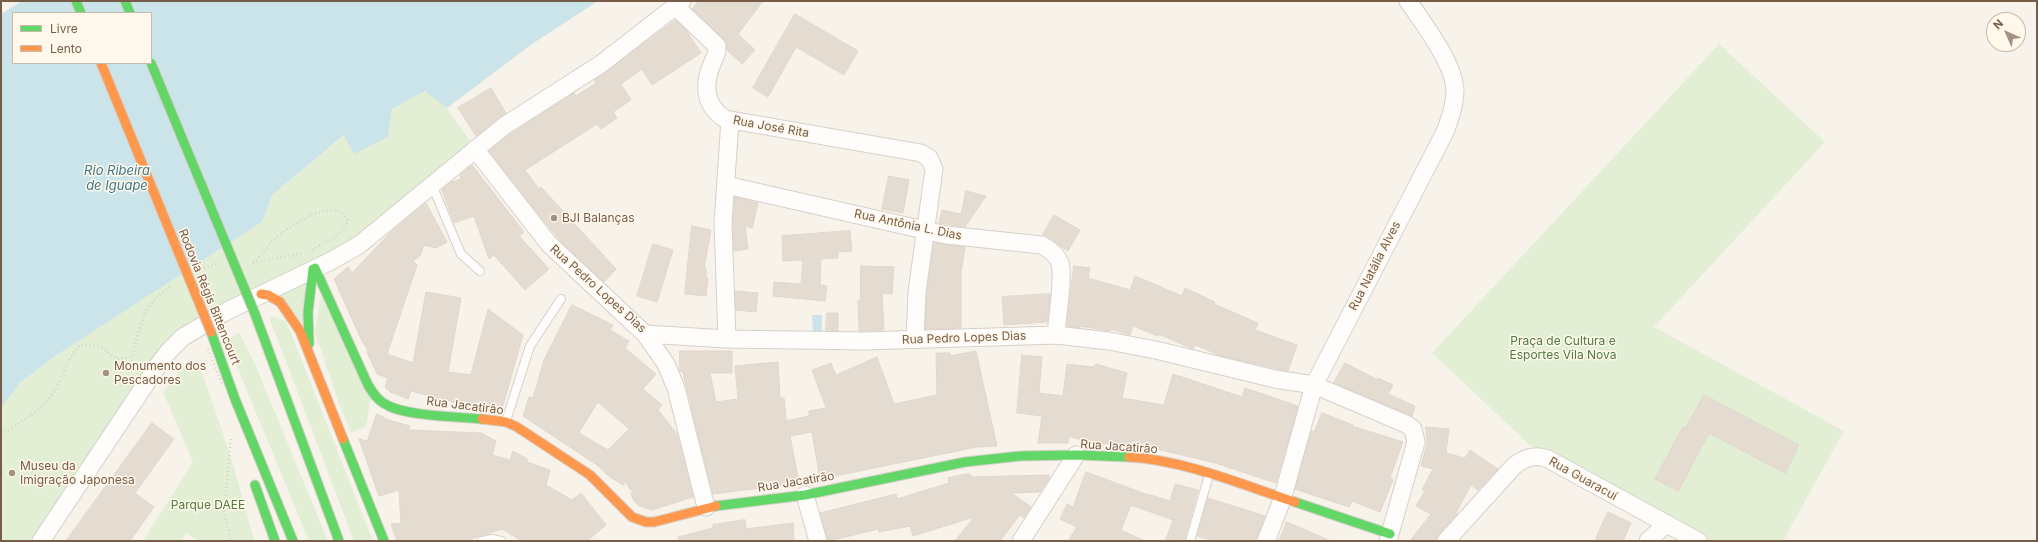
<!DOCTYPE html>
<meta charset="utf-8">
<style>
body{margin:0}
#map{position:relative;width:2038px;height:542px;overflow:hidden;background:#f7f3ea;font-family:Inter,sans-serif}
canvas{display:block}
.frame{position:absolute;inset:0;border:2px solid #775c48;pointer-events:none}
.legend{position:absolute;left:12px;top:12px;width:140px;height:52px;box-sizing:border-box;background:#fff8eb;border:1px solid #c9baaa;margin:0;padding:5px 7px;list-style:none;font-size:12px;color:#775c48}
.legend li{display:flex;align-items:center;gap:8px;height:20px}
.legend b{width:20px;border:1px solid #c9baaa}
.north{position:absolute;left:1986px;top:12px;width:40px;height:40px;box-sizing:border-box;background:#fff8eb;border:1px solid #c9baaa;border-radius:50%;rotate:315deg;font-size:11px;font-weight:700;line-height:16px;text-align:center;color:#775c48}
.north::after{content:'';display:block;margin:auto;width:14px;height:18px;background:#a49181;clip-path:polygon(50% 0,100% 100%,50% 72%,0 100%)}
</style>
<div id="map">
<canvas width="2038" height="542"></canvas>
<div class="frame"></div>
<ul class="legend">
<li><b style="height:5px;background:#63d668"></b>Livre</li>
<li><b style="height:5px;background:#ff974d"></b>Lento</li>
</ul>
<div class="north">N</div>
</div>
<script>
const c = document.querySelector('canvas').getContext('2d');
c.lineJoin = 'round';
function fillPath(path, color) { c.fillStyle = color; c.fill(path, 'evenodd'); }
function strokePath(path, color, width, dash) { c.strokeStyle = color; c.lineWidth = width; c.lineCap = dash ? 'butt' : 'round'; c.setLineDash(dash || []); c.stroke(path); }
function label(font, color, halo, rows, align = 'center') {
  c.font = font + ' Inter,sans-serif'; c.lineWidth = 3; c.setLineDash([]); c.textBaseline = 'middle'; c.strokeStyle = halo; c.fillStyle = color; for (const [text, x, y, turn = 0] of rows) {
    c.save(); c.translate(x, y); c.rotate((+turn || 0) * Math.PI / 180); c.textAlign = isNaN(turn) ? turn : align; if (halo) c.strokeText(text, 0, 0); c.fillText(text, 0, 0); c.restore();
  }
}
const green = new Path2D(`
 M1719,44L1825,142L1654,327L1844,431L1783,541H1707L1530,445L1432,353Z
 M426,90L447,108L475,148L360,244L262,292L160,362L33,541H1V408L20,383L54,357L262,222L272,195L345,135L388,137L392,109Z
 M306,280L303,324L277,294Z
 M321,296L371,399L366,426L351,433L338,401L315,332Z
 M269,317H275L286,321L373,541H354Z
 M239,333L255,364L328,541H309L226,340Z
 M197,359C219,419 239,479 254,541H198L186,533L181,541H143L193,462L163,392L180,370Z`);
const water = new Path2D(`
 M22,1H598L532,44L447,108L425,91L392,109L388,137L354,154L344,135L272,195L262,222L54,357L20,383L1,408V14ZM13,13H151V63H13Z
 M812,315H822V333L813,334Z`);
const building = new Path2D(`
 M699,1H763L738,34L755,50L742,64L727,50L724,39L692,9Z
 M795,14L858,51L844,75L796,47L768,97L753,88Z
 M676,20L686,30L701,53L652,85L642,69L621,84L631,100L613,112L617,118L601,129L597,124L525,170L539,189L541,187L616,269L604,282L565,246L547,225L489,151L510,134L574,93L576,96L596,83L594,80Z
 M491,88L506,113L476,136L458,108Z
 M472,165L524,232L519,236L549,269L525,290L494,255L489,259L474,216L454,223L442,190L451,182L461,179L460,175Z
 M889,176L909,180L903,213L882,209Z
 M966,191L986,196L965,227L939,223L942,210L961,214Z
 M735,197L758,203L752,228L745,226L748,249L734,251L733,223Z
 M426,203L447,242L436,248L424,245L420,256L413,261L417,265L387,354L413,363L426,292L461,298L448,372L471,375L488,309L523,335L502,409L464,405L411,391L408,399L390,392L385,387L388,378L377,374L367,352L368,350L362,341L334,279L348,267L352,273L390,233Z
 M1054,215L1080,230L1068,251L1043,235Z
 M692,226L711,230L704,268H706V278H708L706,296L685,294Z
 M850,231L852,251L838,252V258L821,259L820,285L827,286L825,301L773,296L774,282L801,284L803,260L783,261L782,236Z
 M934,243L965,247L961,273V328L925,329L927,293Z
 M653,244L673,250L657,302L637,296Z
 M861,266L894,267L892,294L882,293L884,330L859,331L858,301H860Z
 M1074,266L1090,268L1088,278L1130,290L1135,276L1182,296L1185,288L1215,302L1214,304L1258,323L1255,330L1297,345L1288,371L1221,356L1196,345L1193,349L1159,334L1158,336L1133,326L1130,335L1111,329L1110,331L1080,326V328L1067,326Z
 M735,291L758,293L756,312L736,310Z
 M1050,294L1047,322L1004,325L1002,297Z
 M572,305L613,325L610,330L629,341L625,348L656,374L643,389L662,405L658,410L677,434L693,497L652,510L639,506L634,501L631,494L633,491L629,488L626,481L623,485L610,477L597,465L523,416L529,397L533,398L544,360ZM598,402L629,429L608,450L579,433Z
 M827,313H838V331L826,330Z
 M680,351H732V373H710L716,402L738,399L735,366L778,362L780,398H784L786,421L809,416V411L826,408L812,370L831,363L836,375L877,357L894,404L937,395L936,353H950V356L976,351L997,446L977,447L820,479L812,432L790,436L799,483L713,494L692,412L691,401H690L683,373L680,371Z
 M1022,355L1042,357L1039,393L1063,396L1067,364L1094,367L1096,364L1127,373L1122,398L1164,405L1173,374L1242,397L1245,388L1298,406L1276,483L1212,462L1143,446L1093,443L1069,436L1068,443H1038L1042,416L1017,413Z
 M1345,363L1378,380V378L1393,385L1388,394L1415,406L1412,416L1334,383Z
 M1704,395L1799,445L1785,473L1709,433L1678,491L1655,479L1683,427L1685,429Z
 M1322,413L1353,425L1352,426L1403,442L1390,478L1393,480L1380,512L1352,501L1349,507L1295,489L1311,431L1314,432Z
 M377,414L388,420L410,426L408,430L481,433L496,441L492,455L510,460L513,451L527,459V462L550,470L546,485L572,500L581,493L606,525L587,541H522L502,529L464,541H397L391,524L401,523L399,490L379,496L359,439L367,441Z
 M152,423L174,439L135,493L154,507L130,541H66Z
 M1426,427L1449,429L1446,453L1465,458L1470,450L1498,469L1478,490L1471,485L1456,513L1457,514L1439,534L1436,541H1410L1431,514L1416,506L1425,491L1422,490L1433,469L1421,466L1427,443Z
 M1086,472L1151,496V495L1170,501L1175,484L1198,490L1184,541H1165L1173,520L1131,505L1121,530L1145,541H1068L1077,527L1060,519L1067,504L1073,507Z
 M967,474H970L971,477L1049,475V479L1040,492L1011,493L1031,507L1024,518L1020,515L1000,541H955L974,517L913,536L910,526L879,532V529L828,541L820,513L896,494L897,499L949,483L948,478Z
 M1208,498L1265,516L1255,541H1214L1197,536Z
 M1608,512L1631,523L1623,541H1595Z
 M745,520L746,529L793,523L794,541H679L678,537L713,528V525Z
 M1287,522L1331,541H1279Z`);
const path = new Path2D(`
 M253,263L303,253
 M253,263C263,255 267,246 276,238C289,226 339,193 348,222L334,238L311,250
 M204,268L216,264
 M1,434C23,421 48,407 59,383C67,368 68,357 80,345L99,346L117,359L132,357C141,325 142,304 173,285
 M231,439L224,512L231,541`);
const lane = new Path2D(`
 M432,185L461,254L480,271
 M506,421L530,346L561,299
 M482,541L492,539L501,541
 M1190,541L1209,475`);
const street = new Path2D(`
 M675,6L717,46C718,52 714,59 712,64C703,85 704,105 725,119L921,153L929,158L934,169L917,292L915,339
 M475,149L549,244L645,334L666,364L676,388L706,507
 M726,185L946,235L1042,245C1049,249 1057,255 1060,263C1064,278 1057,317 1056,335
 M645,334L727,339L864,341L1056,335L1109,341L1160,351L1275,379L1314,385L1406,424L1413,429L1416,442L1388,541
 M727,339L723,223L730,120
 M805,495L818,541
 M41,541L159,364L168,352L183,337L225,312L331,261L359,245L504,126L601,64L682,1
 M1021,541L1076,455
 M1266,541L1282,500L1314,385L1445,132C1450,118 1455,105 1455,90C1454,63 1423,23 1408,1
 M1446,541L1514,466C1525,457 1535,454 1548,459L1698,541
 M1648,541L1666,524`);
const fast = new Path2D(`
 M76,1L81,13
 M125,1L130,13
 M315,268L368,385C373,393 378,401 387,405C406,416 459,417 482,419
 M255,314L339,541
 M211,332L235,399L293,541
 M309,344L308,312L313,269
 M343,439L384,541
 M255,485L275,541
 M1295,502L1390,534
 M716,506L805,495L965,462L1020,456L1076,455L1129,457`);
const slow = new Path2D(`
 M261,294L268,295L280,302L300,331L343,439
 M482,419L506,422L517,427L590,475L632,517L646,522H654L716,506
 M1129,457C1184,460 1243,485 1295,502`);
const pathBridge = new Path2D(`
 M208,349L222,384`);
const fastBridge = new Path2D(`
 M151,63L255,314`);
const slowBridge = new Path2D(`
 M101,63L211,332`);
const markers = [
 [554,218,4,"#a49181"],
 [106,373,4,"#a49181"],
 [12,473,4,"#a49181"]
];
const streetNames = [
 ["Rua José Rita",771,127,10],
 ["Rua Antônia L. Dias",908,225,12],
 ["Rua Natália Alves",1375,266,-63],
 ["Rua Pedro Lopes Dias",598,289,42],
 ["Rodovia Régis Bittencourt",209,297,68],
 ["Rua Pedro Lopes Dias",964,338,-2],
 ["Rua Jacatirão",465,406,7],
 ["Rua Jacatirão",1119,447,4],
 ["Rua Guaracuí",1583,479,29],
 ["Rua Jacatirão",796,482,-9]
];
const poiNames = [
 ["BJI Balanças",562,218],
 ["Monumento dos",114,366],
 ["Pescadores",114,380],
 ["Museu da",20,466],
 ["Imigração Japonesa",20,480]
];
const parkNames = [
 ["Praça de Cultura e",1563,341],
 ["Esportes Vila Nova",1563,355],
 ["Parque DAEE",208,505]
];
const waterNames = [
 ["Rio Ribeira",117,171],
 ["de Iguape",117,186]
];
fillPath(green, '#e2efd4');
fillPath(water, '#cbe4e9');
fillPath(building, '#e4dbd1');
strokePath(building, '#e0d6cc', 1);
strokePath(lane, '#d6d0c8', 10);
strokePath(street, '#d6d0c8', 19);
strokePath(fast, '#d6cfc6', 11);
strokePath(slow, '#d6cfc6', 11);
strokePath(path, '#d8d1ca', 2.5, [1, 3]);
strokePath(lane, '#fefdfc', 8);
strokePath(street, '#fefdfc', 17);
strokePath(fast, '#63d668', 9);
strokePath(slow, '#ff974d', 9);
strokePath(fastBridge, '#d6cec5', 11, []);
strokePath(slowBridge, '#d6cec5', 11, []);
strokePath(pathBridge, '#d8d1ca', 2.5, [1, 3]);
strokePath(fastBridge, '#63d668', 9);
strokePath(slowBridge, '#ff974d', 9);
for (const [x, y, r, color] of markers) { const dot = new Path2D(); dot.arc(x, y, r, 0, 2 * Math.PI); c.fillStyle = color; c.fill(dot); strokePath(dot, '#fff8eb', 1.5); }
label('12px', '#775c48', '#fff8eb', streetNames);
label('12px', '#775c48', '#fff8eb', poiNames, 'left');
label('12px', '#4e7d40', '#fff8eb', parkNames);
label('italic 13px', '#417a8b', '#fff8eb', waterNames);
</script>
